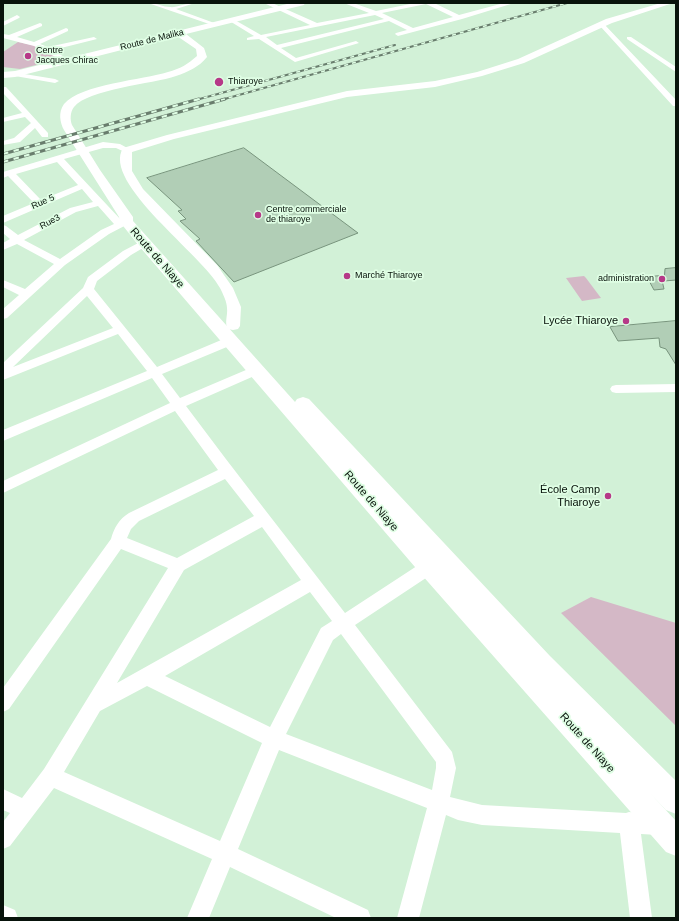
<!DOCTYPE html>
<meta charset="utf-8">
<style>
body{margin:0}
#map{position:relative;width:679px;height:921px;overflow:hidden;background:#d2f1d7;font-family:Arial,sans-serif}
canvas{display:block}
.frame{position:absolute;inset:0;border:4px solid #08130b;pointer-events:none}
</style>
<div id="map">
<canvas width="679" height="921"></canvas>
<div class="frame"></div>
</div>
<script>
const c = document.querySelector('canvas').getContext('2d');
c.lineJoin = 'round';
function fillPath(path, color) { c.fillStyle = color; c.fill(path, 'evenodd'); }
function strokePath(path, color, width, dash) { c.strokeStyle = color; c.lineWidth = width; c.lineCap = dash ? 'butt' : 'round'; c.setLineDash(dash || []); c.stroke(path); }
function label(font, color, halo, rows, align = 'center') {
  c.font = font + ' Arial,sans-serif'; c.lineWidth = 3.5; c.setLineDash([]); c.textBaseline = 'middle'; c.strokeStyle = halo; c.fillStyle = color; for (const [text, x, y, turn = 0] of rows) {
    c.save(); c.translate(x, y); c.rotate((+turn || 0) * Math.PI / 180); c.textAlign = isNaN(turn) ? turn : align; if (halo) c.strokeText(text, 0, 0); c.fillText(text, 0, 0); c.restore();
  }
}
const green = new Path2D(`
 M18,42L37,46L60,59L20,69L3,67V52Z
 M584,276L586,278L601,298L582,301L566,278Z
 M591,597L676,623V726L561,613Z`);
const building = new Path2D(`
 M244,148L358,233L234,282L196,241L200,239L180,221L186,219L178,211L182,210L147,178Z
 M676,268V280L664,281L665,269Z
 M661,276L664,289L654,290L647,277Z
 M676,321V365L666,349L660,347L659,338L618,341L610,327Z`);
const minor = new Path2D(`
 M148,3C157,3 163,7 170,7C176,8 186,3 195,3L176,9L217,24L212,25Z
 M264,3H272L317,23L369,13L344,3H353L376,11L415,3H434L459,15L504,3H514L462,19L398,36L395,34L396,33L407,30L389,21L281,48L296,58L356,41L359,43L295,62L259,39L247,40V38L254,36L228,20L233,19L261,35L310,25ZM426,4L453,17L413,28L382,13ZM375,15L384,19L277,45L266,37Z
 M17,15L20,17L19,18L3,26V22Z
 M40,23L42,24V26L17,37L34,42L66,28L68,29V31L40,44L48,47L94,37L97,39L53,50L69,60V62L67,63L34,46L3,38V34L9,35Z
 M600,24H604L676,100V106H673L600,26Z
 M627,37H631L676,67V72L627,39Z
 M12,72L55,79L59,81L55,83L15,76H12Z
 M3,87H6L48,133V137H42L35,128L20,142L3,145V141L14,138L31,123L25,117L3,122V118L22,113L3,93Z
 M103,142L120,144L131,150L127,153L116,148H103L64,159L122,221L127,219L132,222L109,234L65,265L7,318L3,319V309L19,295L3,287V280L25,289L54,264L17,244L3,250V243L10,239L3,233V225L6,226L18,235L70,208L93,202L82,189L3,223V216L34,203L8,176L3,178V172ZM57,162L78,185L41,200L16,174ZM98,206L114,224L101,230L60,259L24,240L76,212Z
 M144,240L148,241L149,243L148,245L131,255L97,281L94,289L157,367L226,338H234L236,341L234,344L162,374L180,398L253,367L257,366L261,367L263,370L261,373L186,406C238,476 292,544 345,613L423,562L429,560L435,562L437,567L435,572L355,625L452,752L456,768L450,797L482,805L626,813L629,812L658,815L665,818L668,825L665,832L658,835L641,834L652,918H630L620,833L482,825L458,820L446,815L419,918H397L427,808L279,750L238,849L368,910L371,918H336L230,867L209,918H187L212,859L54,788L10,846L3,849V822L10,813L3,810V789L22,798L44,769L168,568L121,549L9,709L3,712V688L111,539C114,528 119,519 129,513L218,470L175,411L3,493V481L170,403L152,378L3,441V430L147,371L118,334L3,380V363L83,288L88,277L123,251ZM87,296L113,328L13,367ZM225,479L254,516L177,558L127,538L131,529L139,521ZM262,527L301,580L117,683L184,570ZM310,592L332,621L321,628L270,727L165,676ZM341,634L436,762V768L432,790L286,734L333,640ZM147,686L262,743L220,841L64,772L100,711Z
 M676,384V392L616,393L612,392L610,389L612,386L616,385Z
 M3,905L15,910L18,918H3Z`);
const tertiary = new Path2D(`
 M661,3H673L612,23L524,63L482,76L435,87L347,97L174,139L132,152V171L143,189L217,265L233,288L241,307L240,326L238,329L233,330L228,329C224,323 228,315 227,308C227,302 223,294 220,288C204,256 101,183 123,148L167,135L347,91L435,81L477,72L518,59L606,19Z`);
const secondary = new Path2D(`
 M291,3H305L304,5L186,34L204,48L207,57C199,67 188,72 176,76C153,84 88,89 74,107C70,112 70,120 72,125L100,170L133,217V221L295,402L297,399L303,397L309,399L550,656L676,781V814L666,810L648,791L676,821V856L666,852L421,574L139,246L120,222L119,217L64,130C60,123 58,112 64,104C81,84 143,80 168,72C180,69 188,64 197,56L196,49L177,36L15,77L3,78V72L15,71Z`);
const railFar1 = new Path2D(`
 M196,100L395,45
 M221,100L567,3`);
const rail = new Path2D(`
 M3,154L199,99
 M3,162L225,99`);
const markers = [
 [28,56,4,"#b63988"],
 [219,82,5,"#b63988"],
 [258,215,4,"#b63988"],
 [347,276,4,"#b63988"],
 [662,279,4,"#b63988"],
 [626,321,4,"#b63988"],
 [608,496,4,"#b63988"]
];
const farStreetnames = [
 ["Route de Malika",152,40,-14],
 ["Rue 5",43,202,-24],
 ["Rue3",50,222,-28]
];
const farPoinames = [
 ["Centre",36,51],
 ["Jacques Chirac",36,61],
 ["Thiaroye",228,82],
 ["Centre commerciale",266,210],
 ["de thiaroye",266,220],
 ["Marché Thiaroye",355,276],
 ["administration",654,279,"right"]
];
const streetNames = [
 ["Route de Niaye",157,258,49],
 ["Route de Niaye",371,501,49],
 ["Route de Niaye",587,743,48]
];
const poiNames = [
 ["Lycée Thiaroye",618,321],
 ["École Camp",600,490],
 ["Thiaroye",600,503]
];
fillPath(green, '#d4b8c6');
fillPath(building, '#b1ceb6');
strokePath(building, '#78947d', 1);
fillPath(minor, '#fff');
fillPath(tertiary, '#fff');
fillPath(secondary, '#fff');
strokePath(railFar1, '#697d6d', 2);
strokePath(rail, '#697d6d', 3);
strokePath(railFar1, '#dffee4', 1.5, [4]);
strokePath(rail, '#dffee4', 2, [5.5]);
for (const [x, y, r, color] of markers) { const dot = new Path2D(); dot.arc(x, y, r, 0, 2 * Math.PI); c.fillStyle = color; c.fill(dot); strokePath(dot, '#dffee4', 1.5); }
label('9px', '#08130b', '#dffee4', farStreetnames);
label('9px', '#08130b', '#dffee4', farPoinames, 'left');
label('11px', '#08130b', '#dffee4', streetNames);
label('11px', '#08130b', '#dffee4', poiNames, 'right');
</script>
